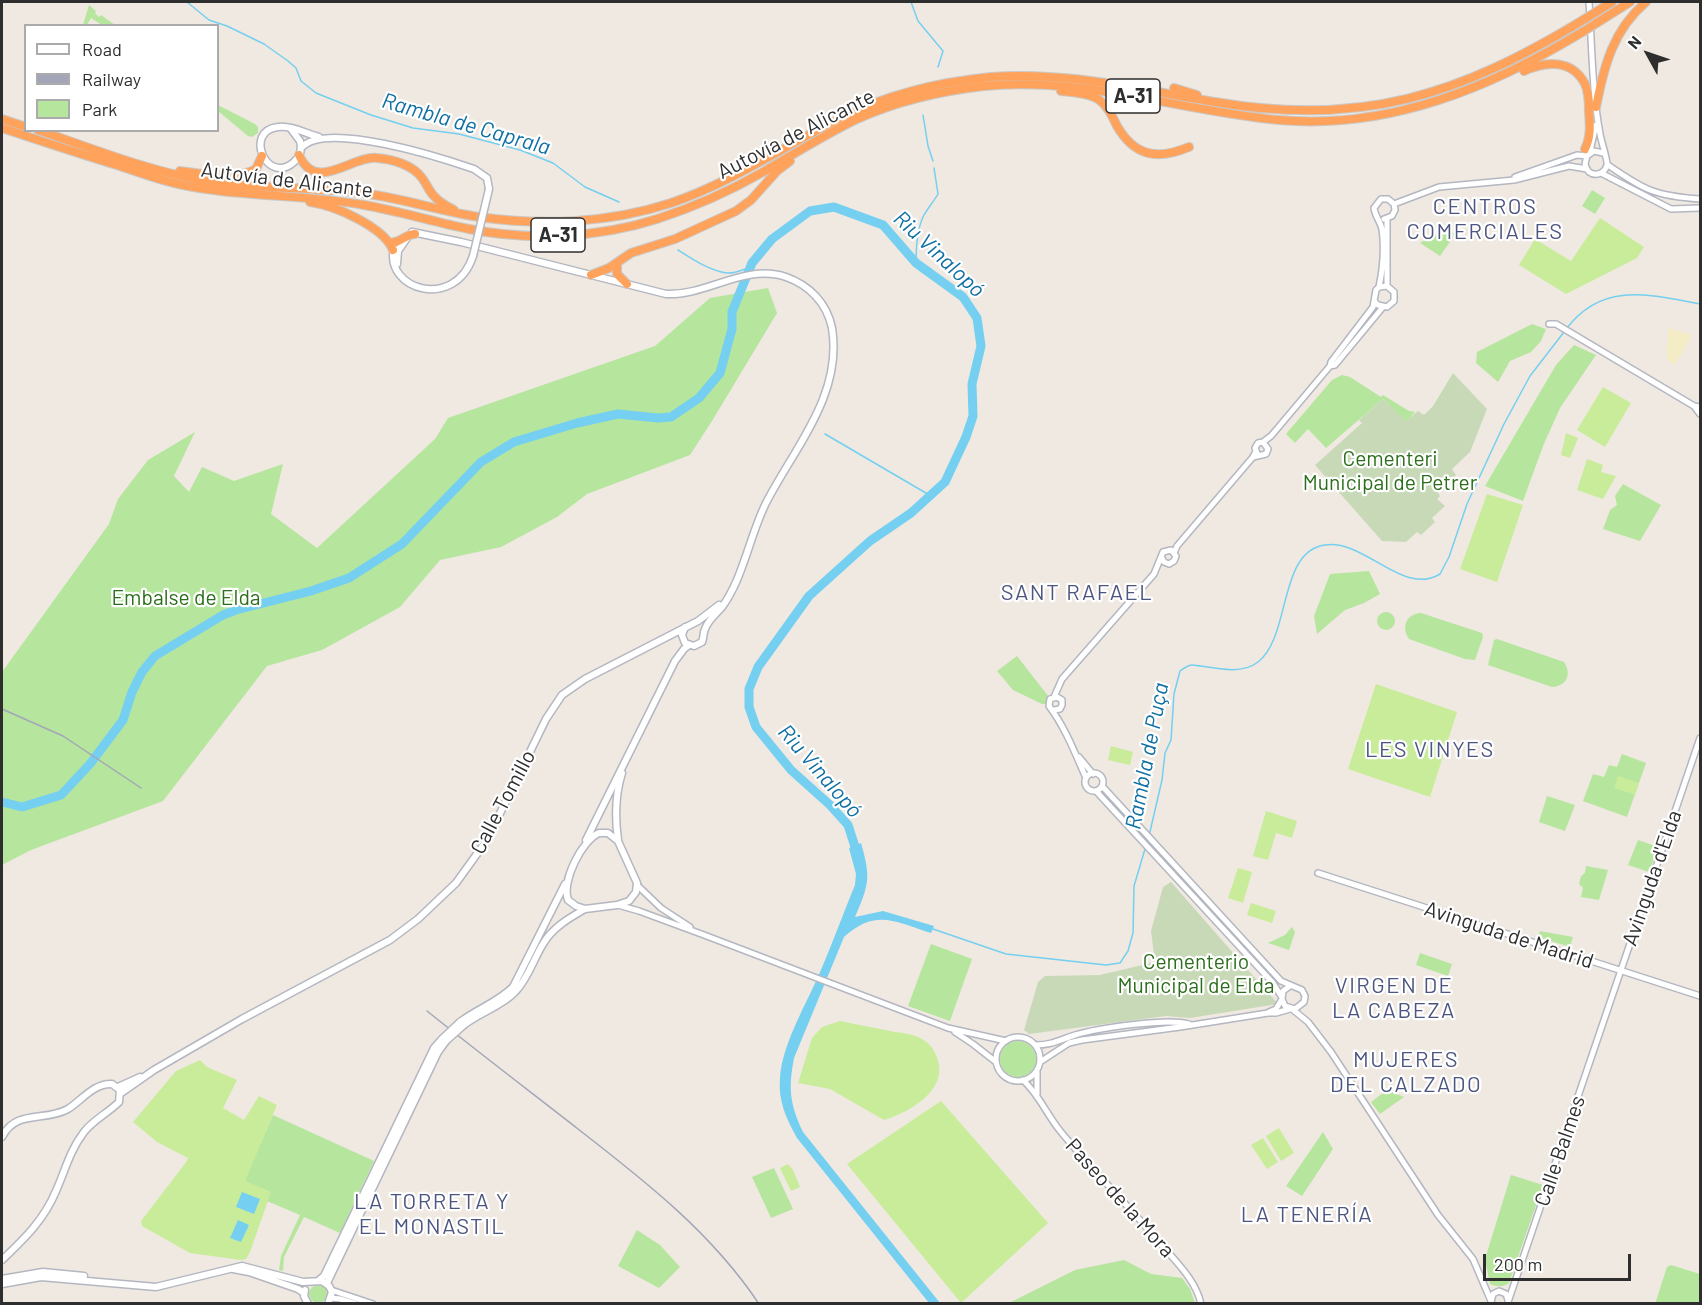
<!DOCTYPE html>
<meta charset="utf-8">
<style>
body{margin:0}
#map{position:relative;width:1702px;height:1305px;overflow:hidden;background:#efe9e1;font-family:Barlow,sans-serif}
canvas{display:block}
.frame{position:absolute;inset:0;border:3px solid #2e2e2e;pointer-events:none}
.legend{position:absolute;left:24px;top:24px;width:195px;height:108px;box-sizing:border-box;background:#fff;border:2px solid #ababab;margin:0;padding:8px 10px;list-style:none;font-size:18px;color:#2e2e2e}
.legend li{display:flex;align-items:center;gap:12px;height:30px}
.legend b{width:30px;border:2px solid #ababab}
.north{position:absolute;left:1618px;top:24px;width:60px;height:60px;-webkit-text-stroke:4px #fff;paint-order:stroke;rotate:310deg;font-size:16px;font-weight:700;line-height:24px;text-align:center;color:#2e2e2e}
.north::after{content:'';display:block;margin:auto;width:21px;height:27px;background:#2e2e2e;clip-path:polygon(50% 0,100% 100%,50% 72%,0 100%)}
.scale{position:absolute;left:1483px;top:1254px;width:148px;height:27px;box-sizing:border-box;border:3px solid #2e2e2e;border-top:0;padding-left:8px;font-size:18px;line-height:21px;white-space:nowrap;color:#2e2e2e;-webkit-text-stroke:4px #fff;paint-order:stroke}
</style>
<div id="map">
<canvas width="1702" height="1305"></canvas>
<div class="frame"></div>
<ul class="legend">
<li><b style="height:8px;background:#fff"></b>Road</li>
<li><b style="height:8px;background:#a3a6b8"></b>Railway</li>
<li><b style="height:16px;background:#b6e59e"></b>Park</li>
</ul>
<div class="north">N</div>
<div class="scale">200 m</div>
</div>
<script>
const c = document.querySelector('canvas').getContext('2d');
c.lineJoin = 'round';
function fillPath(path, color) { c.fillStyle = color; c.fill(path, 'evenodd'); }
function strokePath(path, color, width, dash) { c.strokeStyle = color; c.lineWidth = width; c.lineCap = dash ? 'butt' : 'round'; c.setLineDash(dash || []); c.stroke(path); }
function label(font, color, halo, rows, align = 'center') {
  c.font = font + ' Barlow,sans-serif'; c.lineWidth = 4.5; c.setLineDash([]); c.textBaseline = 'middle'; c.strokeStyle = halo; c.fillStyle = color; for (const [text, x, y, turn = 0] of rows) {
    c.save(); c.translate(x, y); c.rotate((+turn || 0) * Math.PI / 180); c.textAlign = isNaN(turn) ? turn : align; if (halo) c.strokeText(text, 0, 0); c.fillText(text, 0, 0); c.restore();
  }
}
const green = new Path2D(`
 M89,5L96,11L95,13L99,17L101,15L115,25H102L91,18L87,25H83Z
 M218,105L255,124L258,127V133L252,137L248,136L218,111Z
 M1592,190L1605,198L1595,214L1582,206Z
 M1445,228L1454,233V236L1440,256L1420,243Z
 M768,288L777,313L712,421L690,455L587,494L557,517L501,547L440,560L400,607L322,650L267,666L163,801L31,850L2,865V672L109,524L118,499L148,460L195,432L174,476L189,492L202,467L234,481L283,464L271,514L317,548L435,439L448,418L655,346L710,298Z
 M1532,324L1546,329L1541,341L1531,352L1510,361L1498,382L1476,363L1477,352Z
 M1574,345L1596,355L1560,408L1543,446L1523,501L1485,486L1556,365Z
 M1342,375L1350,377L1381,397L1383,395L1409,411L1415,412L1406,422L1383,399L1326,448L1308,429L1295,443L1286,434L1332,380Z
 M1623,484L1661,505L1640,541L1603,529L1610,510L1617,505L1615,496Z
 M1369,571L1380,594L1364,603L1345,610L1317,634L1314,616L1330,574Z
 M1377 621a9 9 0 1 1 18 0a9 9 0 1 1-18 0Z
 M1421,613L1482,633L1483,637L1475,660L1465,659L1409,639C1401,627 1406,614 1421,613Z
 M1497,639L1564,662C1572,674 1567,686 1552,687L1488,665L1494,640Z
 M1017,656L1049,697L1046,704H1042L1013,690L997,671Z
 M1622,754L1646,763L1627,817L1583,801L1593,774L1604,777L1609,765L1617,767Z
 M1547,796L1575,805L1565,831L1539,822Z
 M1638,840L1658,847L1649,872L1628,865Z
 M1586,866L1608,870L1599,900L1581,897L1583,888L1579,884L1581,876L1585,873Z
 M1292,927L1295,932L1289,950L1268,943L1285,935Z
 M1540,931L1573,937L1570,947L1538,937Z
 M931,944L972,959L950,1021L908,1006Z
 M1420,953L1452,964L1448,976L1416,965Z
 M1000 1059a18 18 0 1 1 36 0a18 18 0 1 1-36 0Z
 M1387,1090L1404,1097L1380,1114L1371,1102Z
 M273,1115L374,1161L340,1233L304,1217L284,1257L283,1271L279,1270L281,1256L300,1215L267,1201L270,1192L244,1181Z
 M1323,1132L1333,1149L1302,1196L1286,1186Z
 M774,1168L793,1209L771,1218L752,1177Z
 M1511,1175L1543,1185L1509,1283C1504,1287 1496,1287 1490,1284L1485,1259Z
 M637,1230L660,1245L680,1267L659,1288L618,1266Z
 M1124,1260L1151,1274L1182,1278L1190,1289L1195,1303H1009L1075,1270Z
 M1671,1265L1700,1274V1303L1655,1304L1667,1267Z
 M309 1294a9 9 0 1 1 18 0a9 9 0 1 1-18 0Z`);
const sand = new Path2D(`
 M1668,328L1692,335L1675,365L1667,360Z`);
const cemetery = new Path2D(`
 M1453,373L1487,409L1470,452L1452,469L1456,475L1438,493L1440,496L1437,499L1445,506L1432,518L1435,522L1421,535L1417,532L1406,542L1382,541L1315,465L1362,423L1359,420L1383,399L1406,421L1418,411L1424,415L1433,406Z
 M1171,882L1278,1004L1190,1018L1166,1016L1029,1034L1024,1030L1038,982L1045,976L1100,975L1155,962L1151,931L1163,887Z`);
const pitch = new Path2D(`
 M1600,218L1644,247L1637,258L1566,294L1519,265L1535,239L1571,261Z
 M1603,387L1631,403L1605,447L1577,430Z
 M1566,433L1578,438L1570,458L1561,455Z
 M1587,459L1603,465L1601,472L1616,476L1603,499L1577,490Z
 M1487,494L1523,505L1497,582L1460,569Z
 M1376,684L1457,712L1430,797L1348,769Z
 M1111,746L1133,752L1130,765L1108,760Z
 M1618,776L1639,783L1635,795L1614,788Z
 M1266,811L1297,821L1292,838L1276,833L1268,860L1253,856Z
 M1238,868L1252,872L1243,903L1228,898Z
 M1251,903L1276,911L1272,923L1247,915Z
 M840,1021C858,1025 877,1028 895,1032C903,1033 911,1034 918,1037C929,1042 935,1049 938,1061C947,1091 908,1113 884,1120L830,1089L798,1083L812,1038L822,1027Z
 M200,1060L207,1067L237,1080L223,1108L244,1120L259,1096L277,1105L245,1181L271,1192L250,1252L246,1259L241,1260L190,1253L142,1226L141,1221L187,1161L188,1158L157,1142L133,1122L176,1071Z
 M941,1101L1048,1223L961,1303L847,1164Z
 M1279,1128L1294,1153L1281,1161L1266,1136Z
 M1263,1138L1278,1162L1267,1169L1251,1145Z
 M788,1164L793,1170L800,1187L791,1191L780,1168Z`);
const water = new Path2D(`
 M861,843C871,878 869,884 855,917L883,911L934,926L931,933C895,922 876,908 844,937L794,1058C788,1089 790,1104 803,1132L940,1303H929L797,1138C786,1118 778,1101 780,1078C782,1046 804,1008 817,979C831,948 842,916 855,885L856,874L849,848Z
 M242,1192L260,1199L254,1214L236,1207Z
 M238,1220L249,1225L241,1242L230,1238Z`);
const stream = new Path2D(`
 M187,2L209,20L227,26L264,44L288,61L296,68L301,81L316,93L371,115L413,128L459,134L520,150L553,163L585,187L619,202
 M911,2L918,21L943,51L938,67
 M923,115L928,146L933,161
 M678,250C692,259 710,271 727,273C734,274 744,269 751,267
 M916,263C916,248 917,228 924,215C928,208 934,201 938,194L934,168
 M1567,328C1603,281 1650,295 1700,304
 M825,434L931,496
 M1149,836L1162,780L1165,753L1171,740L1174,694L1180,671C1183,669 1188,665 1192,665C1195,665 1198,666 1201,666C1219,669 1243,674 1258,662C1291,637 1278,551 1325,545C1365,539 1403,597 1440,574L1449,557L1467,504L1504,424L1530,376L1564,332
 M933,929L1006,954L1106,965L1120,963L1128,951L1133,933L1134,886L1145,849`);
const river = new Path2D(`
 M2,802L22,807L61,795L90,764L123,720L132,692L142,672L155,656L223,615L236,610L311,591L349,578L402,544L481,462L514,442L577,423L618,414L658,418L671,417L699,398L720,373L732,329V312L752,263L772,239L810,211L834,207L883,225L916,263L963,297L977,318L981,346L972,384L973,416L966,437L945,482L911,513L870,541L809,596L758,667L749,689V707L756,727L791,770L830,805L848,825L858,856`);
const tertiary = new Path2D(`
 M1589,2C1592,46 1592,91 1600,134C1601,141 1608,161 1607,165C1605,173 1596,177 1589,172C1586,169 1586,167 1585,164L1587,156L1594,151L1603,153
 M1590,151L1596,125
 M1608,165C1644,190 1655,196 1700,199
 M1601,173L1671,209L1700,208
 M1515,177L1577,155L1587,156
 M1394,204L1439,187L1514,180L1569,166L1587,169
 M1384,219L1392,216L1395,210L1394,204
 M1387,219V286
 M1379,287C1383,268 1385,249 1382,229C1380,221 1375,216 1374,208L1381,199H1388L1394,204
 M1549,324H1556L1694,406L1700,407
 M1330,366L1335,365L1383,307
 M1694,406L1700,414
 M1263,442L1271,436L1330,366L1331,362L1373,307L1376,290L1379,287L1387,286L1394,292V301L1387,307L1378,305L1375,302
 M1253,457L1266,454L1268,449L1263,442L1258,443L1255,448L1257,453
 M1174,553L1177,546L1253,457L1256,451
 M1054,697L1062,679L1154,574L1163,552L1171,550L1176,556L1174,561L1169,564L1164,562L1162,558
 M1054,710L1060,709L1062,705V700L1057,697L1050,699L1049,706C1065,727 1075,753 1086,778
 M1079,757L1093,774
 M1085 782a9 9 0 1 1 18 0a9 9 0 1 1-18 0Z
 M1102,786L1281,981L1302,990L1305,996L1304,1002L1295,1009L1285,1006L1282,999L1283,991L1290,986
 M1096,791L1273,983L1281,996
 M1318,873L1700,996
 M637,885L661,908L690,927
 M618,905L639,911L704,935L948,1028L1006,1041
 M1292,1009L1308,1022L1331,1052L1438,1215L1473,1259L1491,1301
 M1269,1012L1276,1009L1282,999
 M955,1032L973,1044L996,1062
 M996 1059a22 22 0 1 1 44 0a22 22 0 1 1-44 0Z
 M1035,1045C1052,1045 1059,1040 1075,1035C1098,1028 1167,1018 1189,1024
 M1040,1062L1069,1043L1082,1040L1180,1027L1268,1013H1276L1290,1009
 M1037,1072V1094
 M1023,1080C1041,1097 1046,1114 1061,1132C1092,1170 1128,1205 1160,1243C1175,1261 1196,1280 1201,1304
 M331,1290L373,1304
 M331,1298L340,1299L356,1304
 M1491,1302L1493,1294L1499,1291L1506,1294L1508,1300
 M1508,1302L1700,738`);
const secondary = new Path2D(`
 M291,129L300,141C302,149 301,156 294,162C267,186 243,131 278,127C291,125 307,134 319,137
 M301,148C325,120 442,158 474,169L487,178L489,189
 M412,232L461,242L666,294C707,296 745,263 786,277C809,285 827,303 832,328C843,395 794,448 766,503C754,527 748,554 737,580C733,589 728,599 722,607C716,614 708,620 705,629C703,633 704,637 702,642L694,646L685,643L682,635L685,627
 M394,248C384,290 455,311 473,256
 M397,264L398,251L407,238
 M599,833H608L618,841L637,883L636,892L629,901L617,905L585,909L576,906L568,900C561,882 582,840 599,833Z
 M586,840L675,661L684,649L689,645
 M618,840C615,818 615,795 622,773
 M460,1022C477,1009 498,1002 513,987L565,884
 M464,1025C480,1012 501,1007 515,992C528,979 533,960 543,944C552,928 569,918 585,909
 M118,1087L140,1077
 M121,1093L154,1070L242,1019L390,940L418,919L456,883L487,840L546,719L562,695L585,679L698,621L719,605
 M2,1137C16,1109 45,1122 68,1109C82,1100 94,1083 112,1084L120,1090L119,1102C108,1113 93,1120 84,1132C70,1150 65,1171 56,1191C44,1220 24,1239 2,1260
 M233,1269L249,1272L298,1289L304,1293
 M2,1279L43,1272L84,1276
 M319,1280L324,1276L434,1048L442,1039
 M327,1283L438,1052L446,1041
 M2,1284L41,1277L156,1287L242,1266L303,1282L322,1281L329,1286L332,1292L328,1304
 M305,1290L304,1296L308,1304`);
const motorway = new Path2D(`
 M1596,12L1612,2
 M1595,24L1630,2
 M1524,71C1546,61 1572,59 1585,84C1589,92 1589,103 1589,112C1590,125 1591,137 1585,149
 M1174,88L1197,95
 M1061,91C1072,92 1088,93 1098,99C1108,106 1112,116 1117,126C1135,157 1158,160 1189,147
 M1596,107C1604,66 1613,30 1646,2
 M2,119L26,127
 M2,128C41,141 80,154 120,166C146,175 172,184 199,188C254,197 309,195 364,205C399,211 434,222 469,229C529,241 598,238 657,219C694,207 730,191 763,172C794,154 824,135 857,119C897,101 940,91 984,86C1084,76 1180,111 1279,120C1389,130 1492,87 1584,31
 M38,130C90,148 146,170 200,180C256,190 312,186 368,194C406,199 442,212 479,217C542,226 610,223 671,203C735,181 783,146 843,117C889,94 940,82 991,77C1066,71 1141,90 1215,102C1361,127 1458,96 1583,20
 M299,155C316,194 352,155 377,158C392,159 413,165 422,178C427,184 429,192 435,197C440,203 447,206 454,210
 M180,171C201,174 238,180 256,169L262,156
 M310,202C334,205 384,227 393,250
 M389,242C399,245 405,234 415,234
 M617,263V274L627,284
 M591,275L609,268L631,253L675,239L736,211L751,200L777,171L790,161`);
const rail = new Path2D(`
 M2,709L63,736L141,788
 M427,1011C477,1051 528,1090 578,1129C645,1181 712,1233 759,1304`);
const secondaryBridge = new Path2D(`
 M473,256L489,189
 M442,1039L460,1022
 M446,1041L464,1025`);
const motorwayBridge = new Path2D(`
 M1583,20L1596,12
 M1584,31L1595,24`);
const shields = [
 [1133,96,54],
 [558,235,54]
];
const shieldNames = [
 ["A-31",1133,96],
 ["A-31",558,235]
];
const streetNames = [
 ["Autovía de Alicante",796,134,-27],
 ["Autovía de Alicante",287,180,7],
 ["Calle Tomillo",503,802,-62],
 ["Avinguda d'Elda",1652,878,-71],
 ["Avinguda de Madrid",1509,935,18],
 ["Calle Balmes",1560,1151,-71],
 ["Paseo de la Mora",1120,1198,48]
];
const parkNames = [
 ["Cementeri",1390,459],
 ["Municipal de Petrer",1390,483],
 ["Embalse de Elda",186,598],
 ["Cementerio",1196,962],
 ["Municipal de Elda",1196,986]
];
const waterNames = [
 ["Rambla de Caprala",466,124,16],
 ["Riu Vinalopó",939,254,43],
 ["Rambla de Puça",1147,756,-79],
 ["Riu Vinalopó",820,771,49]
];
const neighbourhoodNames = [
 ["CENTROS",1485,207],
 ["COMERCIALES",1485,232],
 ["SANT RAFAEL",1077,593],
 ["LES VINYES",1430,750],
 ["VIRGEN DE",1394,986],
 ["LA CABEZA",1394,1011],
 ["MUJERES",1406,1060],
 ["DEL CALZADO",1406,1085],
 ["LA TORRETA Y",432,1202],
 ["EL MONASTIL",432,1227],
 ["LA TENERÍA",1307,1215]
];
fillPath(green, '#b6e59e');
fillPath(sand, '#f3ecc5');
fillPath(cemetery, '#c8d9b8');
fillPath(pitch, '#c9ec9a');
fillPath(water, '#75cff0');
strokePath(stream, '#75cff0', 1.5);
strokePath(river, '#75cff0', 9);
strokePath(tertiary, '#b4b7c1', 8);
strokePath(secondary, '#b4b7c1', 9);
strokePath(motorway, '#c9c9c9', 10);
strokePath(tertiary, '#fff', 5);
strokePath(secondary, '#fff', 6);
strokePath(motorway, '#ffa35c', 8);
strokePath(rail, '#a3a6b8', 1.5);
strokePath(secondaryBridge, '#b4b7c1', 9, []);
strokePath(motorwayBridge, '#c9c9c9', 10, []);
strokePath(secondaryBridge, '#fff', 6);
strokePath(motorwayBridge, '#ffa35c', 8);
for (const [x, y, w] of shields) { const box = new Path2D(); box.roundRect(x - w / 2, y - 17, w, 34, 4.5); c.fillStyle = '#fff'; c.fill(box); strokePath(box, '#2e2e2e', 1.5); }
label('bold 20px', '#2e2e2e', null, shieldNames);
label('21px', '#2e2e2e', '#fff', streetNames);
label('21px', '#2c6e1b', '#fff', parkNames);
label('italic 22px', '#0d6fa3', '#fff', waterNames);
c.letterSpacing = '1.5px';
label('22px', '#4d5680', '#fff', neighbourhoodNames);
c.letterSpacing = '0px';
</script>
